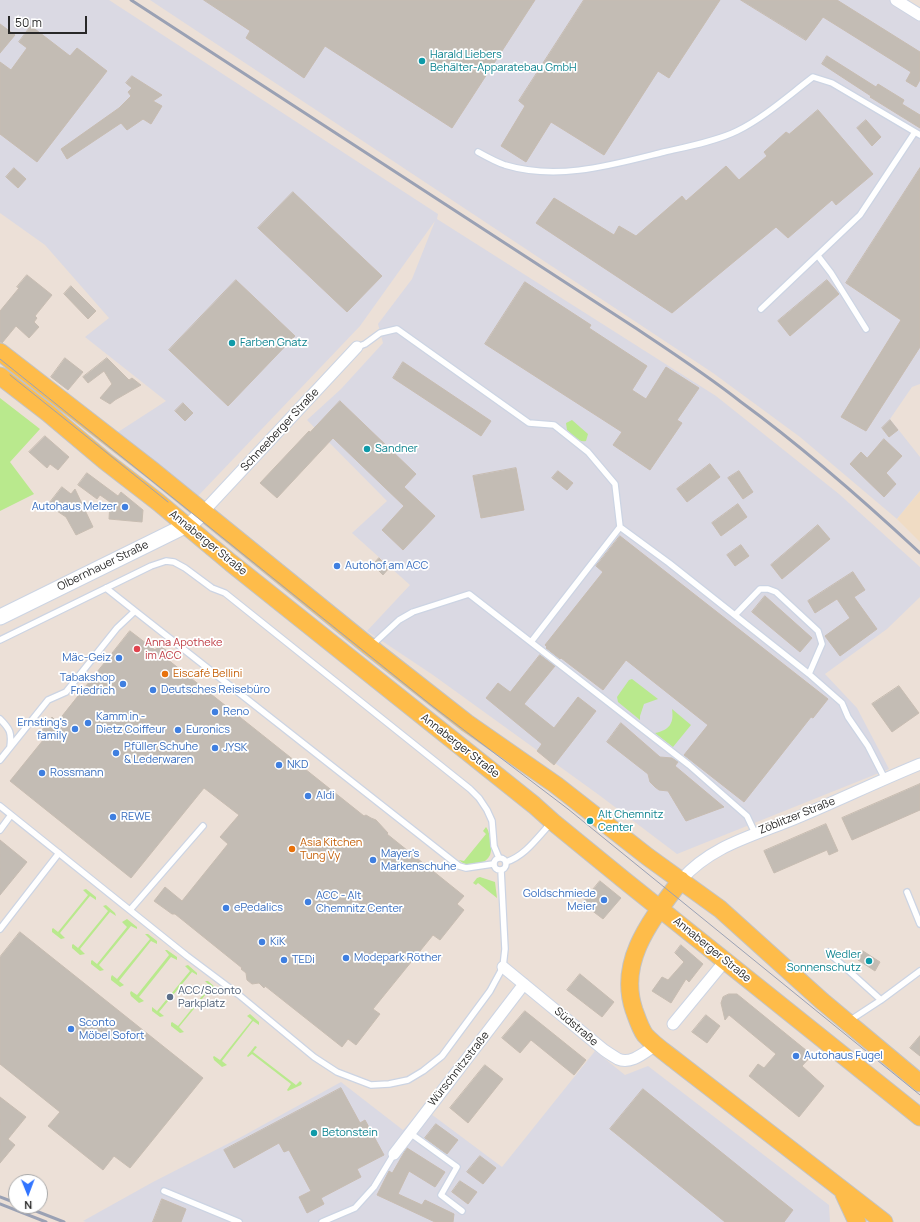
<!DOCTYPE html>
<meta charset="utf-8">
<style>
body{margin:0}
#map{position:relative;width:920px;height:1222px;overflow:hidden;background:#ece0d7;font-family:Manrope,sans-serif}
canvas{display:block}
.north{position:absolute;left:8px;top:1174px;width:40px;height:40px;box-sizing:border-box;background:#fff;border:1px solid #a9a9a9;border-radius:50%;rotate:179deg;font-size:11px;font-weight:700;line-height:16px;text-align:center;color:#282828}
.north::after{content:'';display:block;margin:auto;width:14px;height:18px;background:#3174ff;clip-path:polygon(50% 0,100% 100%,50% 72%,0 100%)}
.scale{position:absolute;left:8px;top:16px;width:79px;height:18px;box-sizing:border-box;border:2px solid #282828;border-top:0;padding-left:5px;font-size:12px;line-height:14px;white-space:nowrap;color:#282828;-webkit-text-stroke:3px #fff;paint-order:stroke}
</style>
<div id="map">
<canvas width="920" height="1222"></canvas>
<div class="north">N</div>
<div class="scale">50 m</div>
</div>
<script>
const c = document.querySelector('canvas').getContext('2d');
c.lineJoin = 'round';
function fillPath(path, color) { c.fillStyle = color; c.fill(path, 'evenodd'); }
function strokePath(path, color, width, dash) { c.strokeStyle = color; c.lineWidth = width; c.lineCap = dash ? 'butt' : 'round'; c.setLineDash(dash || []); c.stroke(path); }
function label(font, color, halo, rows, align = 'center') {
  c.font = font + ' Manrope,sans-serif'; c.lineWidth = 3.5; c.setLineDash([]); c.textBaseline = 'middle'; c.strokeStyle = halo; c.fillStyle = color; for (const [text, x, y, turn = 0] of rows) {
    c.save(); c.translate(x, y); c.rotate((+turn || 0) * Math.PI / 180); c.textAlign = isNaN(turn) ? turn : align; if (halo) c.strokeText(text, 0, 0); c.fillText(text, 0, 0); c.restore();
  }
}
const industrial = new Path2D(`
 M0,0H109L438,214L437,219L716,396L839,494L920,567V597L887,629L825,674L857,708L889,769L677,854L599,795L433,675L367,631L410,585L352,533L387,501L307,420L341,389L383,343L378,324L412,279L435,221L360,326L198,496L115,434L166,401L85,337L109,318L45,245L0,213Z
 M150,0H896L920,15V384L912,387L890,419L920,457V491L897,519L800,437L713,373Z
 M595,1051L625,1075L648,1066L829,1205L830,1222H86L83,1221L153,1182L243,1136L341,1082L403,1130L423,1108L502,1167Z`);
const education = new Path2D(`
 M920,491V542L897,519Z`);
const green = new Path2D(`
 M0,398L40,429L10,462L34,494L0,511Z
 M572,420L588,434L586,441C578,443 572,434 567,430L566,423Z
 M632,679L658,699L644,704L640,716V720L618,702L617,697L629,680Z
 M672,709L691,725L673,747L655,733C670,730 674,723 672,709Z
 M486,827C489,831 489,834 490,839C491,844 492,850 490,855C485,866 467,868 459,860L464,861L486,834L483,831Z
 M480,877L495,882L497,898L478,883L476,885L473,883L477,878Z
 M86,889L96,897V900L90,896L60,933L65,938L61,939L52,932V929L53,928L58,932L88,895L83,890Z
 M106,905L115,913L116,916L110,912L80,949L85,954L80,955L72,948V945L73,944L78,948L108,911L103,906Z
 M127,919L137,927V929L131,926L99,965L104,970L100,971L91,964V961L92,960L97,964L127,927L122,922Z
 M145,934H148L157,941V944L151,941L119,981L124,985L120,987L111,980V977L112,975L117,979L150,939Z
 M165,950H167L177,957V960L171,957L139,997L144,1001L139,1003L131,996L130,993L131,991L137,995L169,955Z
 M188,965L197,973V975L192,972L159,1012L164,1016L160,1017L152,1011V1007L157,1011L190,971L185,966Z
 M205,981H208L217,989V991L211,988L179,1027L184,1032L180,1033L171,1026V1023L172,1022L178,1026L210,986Z
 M250,1014L259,1022V1025L253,1021L222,1061L227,1065L222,1067L214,1060L213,1057L214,1056L220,1060L252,1020L247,1016Z
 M255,1046L257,1047L253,1052L296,1085L300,1081L302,1083L301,1085L288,1091L287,1090L291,1084L252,1054L248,1057L247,1056Z`);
const building = new Path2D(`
 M204,0H535L452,128L325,46L304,78L246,38L250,31Z
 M584,0H720L669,78L658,71L604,155L551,122L526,162L501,146L525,106L519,101Z
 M741,0H837L920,52V80L916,87L906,81L911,72L823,17L806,40Z
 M0,24L15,35L0,53Z
 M31,26L70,56L77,48L107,71L37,162L0,134V62L11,70L27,48L19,42Z
 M827,56L876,87L878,84L904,100L902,104L920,115V128L870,97L871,96L822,64Z
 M132,76L162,95L153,101L162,106L151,124L143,119L127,130L121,123L67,159L61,149L119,108L131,96L128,92L132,88L126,83Z
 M818,110L873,174L836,205L832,200L788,238L776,227L672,313L536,223L554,198L614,235L619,226L636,236L682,196L686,201L726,166L739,180L767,156L764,152L786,132L789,134Z
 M866,120L881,137L872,146L857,128Z
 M14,168L26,179L18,188L6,177Z
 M920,168V347L866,431L841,417L901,320L846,283Z
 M293,192L382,276L347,312L258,228Z
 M27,275L52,295L35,316L37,318L34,322L39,327L29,338L16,326L2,343L0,342V311L19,288L17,287Z
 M236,280L295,336L228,406L169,350Z
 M827,280L839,294L790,336L778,321Z
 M525,282L591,325L589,328L647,366L632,390L646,399L666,367L699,388L677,420L682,423L650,470L613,445L622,432L485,344Z
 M71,286L96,311L88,319L64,294Z
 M65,358L83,372L68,390L51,377Z
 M107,358L129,380L132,378L141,385L115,400L110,404L100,398L112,384L104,371L88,383L83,377Z
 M403,362L491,421L481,436L393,378Z
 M340,401L416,474L404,487L435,516L403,550L382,530L404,506L333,438L277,498L260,483L309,431L310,432Z
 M183,403L193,413L185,421L175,411Z
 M890,420L898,430L889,437L882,428Z
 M45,436L69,457L58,470L50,464L47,468L29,452Z
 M884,439L902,456L886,473L896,484L884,497L850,464L861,452L867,458Z
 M710,464L720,477L687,502L677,489Z
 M516,468L524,510L481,518L473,476Z
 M558,471L573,483L567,490L552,478Z
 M739,471L753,492L743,499L728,478Z
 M87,473L118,496L121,492L143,510L142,522L109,519L110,502L100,495L97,499L78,485Z
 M62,487L71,494L75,489L93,527L76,535L66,517L48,505Z
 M738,504L747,517L721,536L712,523Z
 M818,525L830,539L782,579L771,565Z
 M620,536L828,699L813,718L811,717L744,802L684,755L708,725L626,660L603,690L561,658L560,659L546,648L547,647L545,645L603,572L596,566Z
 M741,545L749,556L735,566L727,555Z
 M379,558L389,568L383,575L373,565Z
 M853,572L865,590L854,597L877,629L840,656L825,636L850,618L837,599L815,613L808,601Z
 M765,596L812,638L800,652L752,612Z
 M130,631L155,650L159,645L171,654L167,659L364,816L366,815L371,818L376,820L388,833L387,834L464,896L457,904L464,910L440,940L433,935L373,1009L380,1014L356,1045L348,1039L342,1047L265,986L264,988L259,983L252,984L247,980L246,973L241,969L242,968L175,914H172L154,901L165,887L182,901L228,844L220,837L239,815L204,788L131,878L10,781L48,734L42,730L52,717L57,722Z
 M540,655L555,666L524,704L554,728L578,697L596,711L554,765L537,751L542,744L486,698L498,683L510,692Z
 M899,686L919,713L892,732L872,704Z
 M621,723L660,757L672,758L678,762L675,766L724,807L686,821L668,791L659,790L655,787L650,782L648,774L607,742Z
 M920,784V810L852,840L842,818Z
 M826,824L838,851L829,855L827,850L774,873L764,851Z
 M0,840L27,862L0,895Z
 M600,881L621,898L603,919L582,903Z
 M20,932L203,1078L130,1168L114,1156L103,1170L48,1126L60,1112L0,1064V957Z
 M681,945L703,964L689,982L686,979L671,1003L652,991L662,977L668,980L684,962L675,953Z
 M863,951L880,962L875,971L858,960Z
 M580,974L614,1002L602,1017L567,990Z
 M729,994H737L812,1055L802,1066L824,1086L799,1117L749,1076L758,1064L764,1068L776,1054L729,1015L725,1020L721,1003L723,997Z
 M525,1011L586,1060L574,1075L531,1040L520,1053L502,1038Z
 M706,1015L720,1026L707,1043L692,1032Z
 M920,1036V1056L910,1048Z
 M485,1065L503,1079L468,1123L450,1108Z
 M341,1088L360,1123L365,1120L384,1155L357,1169L361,1177L321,1198L324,1204L307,1213L299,1197L311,1191L289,1150L284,1152L279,1143L234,1168L224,1150Z
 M643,1089L793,1210L784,1222H725L610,1129Z
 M0,1097L26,1117L8,1139L15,1145L0,1163Z
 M436,1124L458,1140L447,1154L425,1138Z
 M407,1148L445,1172L435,1187L409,1171L398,1194L422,1205L425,1200L454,1214L453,1222H435L377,1195L389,1171L392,1173Z
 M480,1156L496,1168L483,1184L467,1172Z
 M460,1181L477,1192L468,1204L452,1192Z
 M162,1199L186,1209L181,1222H153Z`);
const lane = new Path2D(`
 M478,152C487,157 496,162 505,165C558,181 612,165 664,152C686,147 717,141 737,131C765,117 788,96 813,77L832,83L920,135
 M818,256L831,273L866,329
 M761,309L860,215L915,132
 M357,347L365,344L380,333L397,329L529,423L554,425L588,452L615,484L620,527L531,642
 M620,527L669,563L809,674L842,703L848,717L868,746L885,779
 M135,611L459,866L466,868L493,864
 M735,615L760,589H768L776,592L818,631L822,644L809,674
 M0,640L151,566L166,561L174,562L185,568L212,588L225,593L470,789L479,798L487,810L492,821L494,846L499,858
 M371,646L399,620L413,612L469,594L689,765L747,816L755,833
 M0,719C10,729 12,733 10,747
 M0,760L48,700L66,692L117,628L135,611L106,588
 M0,806L187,956L239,995L314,1057L337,1072L371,1085L389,1084L408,1080L423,1071L442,1056L490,991L503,967L505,949L501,870
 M0,830L11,815
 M494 864a6 6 0 1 1 12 0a6 6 0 1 1-12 0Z
 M506,862C525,856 537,838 551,823
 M907,892L920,924
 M130,910L203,826
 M0,929L59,853
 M828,952L881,1000
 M849,1021L881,1000L920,971
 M410,1133L457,1167L441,1195L462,1211
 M164,1191L239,1222
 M322,1222L355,1208L374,1187L394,1154`);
const street = new Path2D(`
 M896,0L920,15
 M203,512L357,347
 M681,880C710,847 749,837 789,821C833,803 876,782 920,764
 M503,967L604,1050C608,1053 613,1056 618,1059C631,1065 645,1052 656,1045
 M673,1024L725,961
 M394,1154L524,984`);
const secondary = new Path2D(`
 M0,617L193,522L203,512`);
const primary = new Path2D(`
 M0,352L152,470L370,647L467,723L556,785L648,857L720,909L822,1001L920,1083
 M0,376L48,413L105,461L158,502L231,563L534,805L553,822L624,880L920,1117
 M681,880C653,918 617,960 634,1010C637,1018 640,1028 645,1035C654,1045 666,1053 676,1061L884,1222
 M844,1194L857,1222`);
const tram = new Path2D(`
 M0,359L431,705L568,809L920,1095
 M10,375L168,502`);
const rail = new Path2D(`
 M131,0L634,327C670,351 707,375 741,402C804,448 863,500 920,553
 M0,1197L16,1203
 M0,1204L46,1222
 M23,1206L64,1222`);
const markers = [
 [422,61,4,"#0f9aa8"],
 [232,343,4,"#0f9aa8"],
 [367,449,4,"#0f9aa8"],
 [125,507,4,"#3f7fe0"],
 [337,566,4,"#3f7fe0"],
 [137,649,4,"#e0444e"],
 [119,658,4,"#3f7fe0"],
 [165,674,4,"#e8710a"],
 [123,684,4,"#3f7fe0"],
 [153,690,4,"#3f7fe0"],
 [215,712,4,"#3f7fe0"],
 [88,723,4,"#3f7fe0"],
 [75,729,4,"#3f7fe0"],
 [178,730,4,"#3f7fe0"],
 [215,748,4,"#3f7fe0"],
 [116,753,4,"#3f7fe0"],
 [279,765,4,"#3f7fe0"],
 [42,773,4,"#3f7fe0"],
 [308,796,4,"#3f7fe0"],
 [113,817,4,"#3f7fe0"],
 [590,821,4,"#0f9aa8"],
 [292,849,4,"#e8710a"],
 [373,860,4,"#3f7fe0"],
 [604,900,4,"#3f7fe0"],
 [308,902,4,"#3f7fe0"],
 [226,908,4,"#3f7fe0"],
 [262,942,4,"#3f7fe0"],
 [346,958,4,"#3f7fe0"],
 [284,960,4,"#3f7fe0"],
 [869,961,4,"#0f9aa8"],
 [170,997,4,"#5c6f8a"],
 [71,1029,4,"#3f7fe0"],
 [796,1056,4,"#3f7fe0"],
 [314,1133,4,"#0f9aa8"]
];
const cultureNames = [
 ["Harald Liebers",430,55],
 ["Behälter-Apparatebau GmbH",430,68],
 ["Farben Gnatz",240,343],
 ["Sandner",375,449],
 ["Alt Chemnitz",598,815],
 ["Center",598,828],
 ["Wedler",861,955,"right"],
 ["Sonnenschutz",861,968,"right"],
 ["Betonstein",322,1133]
];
const streetNames = [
 ["Schneeberger Straße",280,430,-47],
 ["Annaberger Straße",208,543,39],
 ["Olbernhauer Straße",103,566,-26],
 ["Annaberger Straße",460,746,38],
 ["Zöblitzer Straße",797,816,-22],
 ["Annaberger Straße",712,950,39],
 ["Südstraße",576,1027,40],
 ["Würschnitzstraße",459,1069,-52]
];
const shopNames = [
 ["Autohaus Melzer",117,507,"right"],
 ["Autohof am ACC",345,566],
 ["Mäc-Geiz",111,658,"right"],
 ["Tabakshop",115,678,"right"],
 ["Friedrich",115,691,"right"],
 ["Deutsches Reisebüro",161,690],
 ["Reno",223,712],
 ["Kamm in -",96,717],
 ["Dietz Coiffeur",96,730],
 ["Ernsting's",67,723,"right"],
 ["family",67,736,"right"],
 ["Euronics",186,730],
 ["Pfüller Schuhe",124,747],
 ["& Lederwaren",124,760],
 ["JYSK",223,748],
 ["NKD",287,765],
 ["Rossmann",50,773],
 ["Aldi",316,796],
 ["REWE",121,817],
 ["Mayer's",381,854],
 ["Markenschuhe",381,867],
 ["Goldschmiede",596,894,"right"],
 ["Meier",596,907,"right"],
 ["ACC - Alt",316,896],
 ["Chemnitz Center",316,909],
 ["ePedalics",234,908],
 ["KiK",270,942],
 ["Modepark Röther",354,958],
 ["TEDi",292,960],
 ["Sconto",79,1023],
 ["Möbel Sofort",79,1036],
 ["Autohaus Fugel",804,1056]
];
const healthNames = [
 ["Anna Apotheke",145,643],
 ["im ACC",145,656]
];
const foodNames = [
 ["Eiscafé Bellini",173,674],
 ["Asia Kitchen",300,843],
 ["Tung Vy",300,856]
];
const serviceNames = [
 ["ACC/Sconto",178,991],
 ["Parkplatz",178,1004]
];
fillPath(industrial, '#dad9e3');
fillPath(education, '#f0dcc4');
fillPath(green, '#b9e98d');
fillPath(building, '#c3bcb4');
strokePath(building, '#c7bcb1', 1);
strokePath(lane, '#ccd4e3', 8);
strokePath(street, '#ccd4e3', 13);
strokePath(secondary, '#ccd4e3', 17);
strokePath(primary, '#c3c3c3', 19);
strokePath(lane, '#fff', 5.5);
strokePath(street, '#fff', 11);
strokePath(secondary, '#fff', 15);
strokePath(primary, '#febc4a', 17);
strokePath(tram, '#9aa1b4', 1);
strokePath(rail, '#9aa1b4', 3);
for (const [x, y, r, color] of markers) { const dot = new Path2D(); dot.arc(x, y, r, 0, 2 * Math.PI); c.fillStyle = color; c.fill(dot); strokePath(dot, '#fff', 1.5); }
label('11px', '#0d838f', '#fff', cultureNames, 'left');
label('11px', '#282828', '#fff', streetNames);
label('11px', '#366cbe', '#fff', shopNames, 'left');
label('11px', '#be3a42', '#fff', healthNames, 'left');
label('11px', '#c56008', '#fff', foodNames, 'left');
label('11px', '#4e5e75', '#fff', serviceNames, 'left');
</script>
